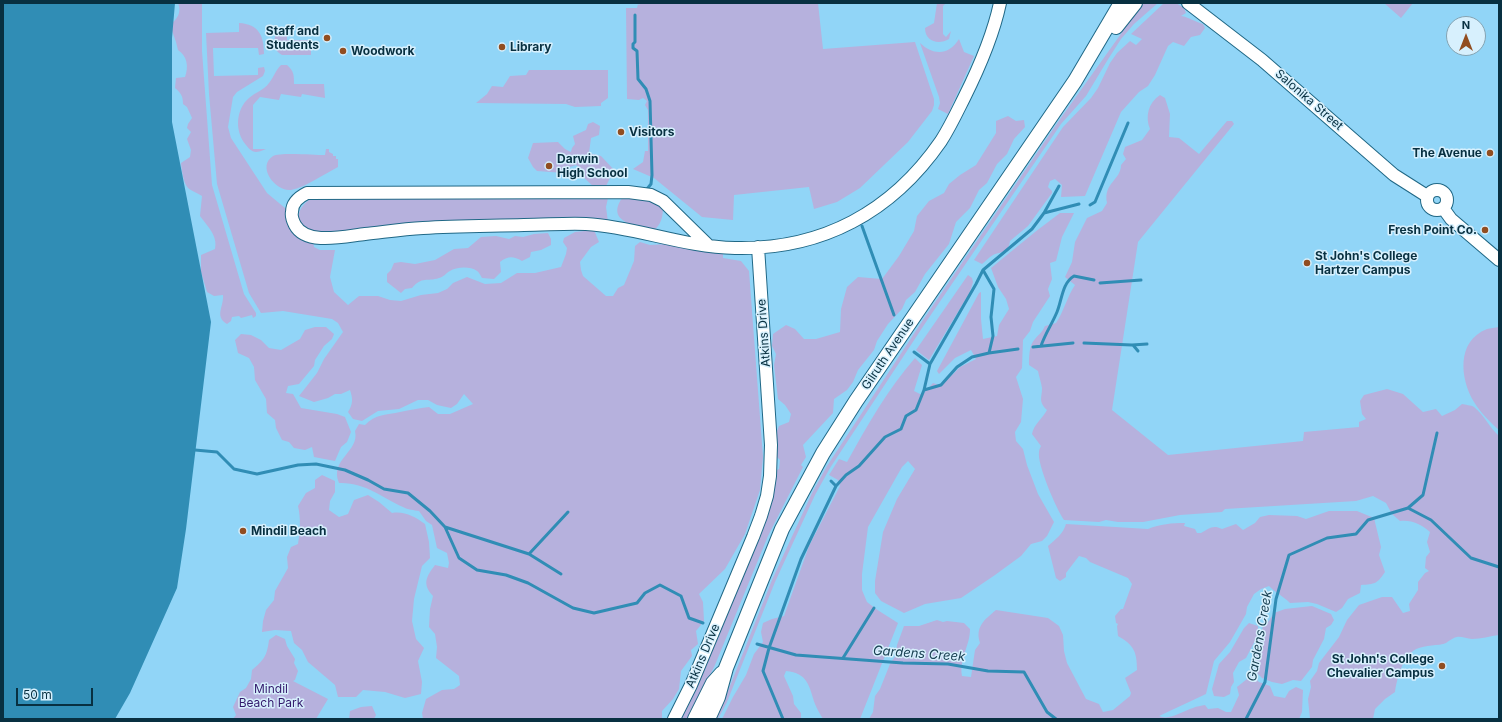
<!DOCTYPE html>
<style>
body{margin:0}
#map{position:relative;width:1502px;height:722px;overflow:hidden;background:#91d5f7;font-family:Inter,sans-serif}
canvas{display:block}
.frame{position:absolute;inset:0;border:4px solid #083041;pointer-events:none}
.north{position:absolute;left:1446px;top:16px;width:40px;height:40px;box-sizing:border-box;background:#d7f0fd;border:1px solid #84a3b2;border-radius:50%;rotate:0deg;font-size:11px;font-weight:700;line-height:16px;text-align:center;color:#083041}
.north::after{content:'';display:block;margin:auto;width:14px;height:18px;background:#914d20;clip-path:polygon(50% 0,100% 100%,50% 72%,0 100%)}
.scale{position:absolute;left:16px;top:688px;width:77px;height:18px;box-sizing:border-box;border:2px solid #083041;border-top:0;padding-left:5px;font-size:12px;line-height:14px;white-space:nowrap;color:#083041;-webkit-text-stroke:3px #d7f0fd;paint-order:stroke}
</style>
<div id="map">
<canvas width="1502" height="722"></canvas>
<div class="frame"></div>
<div class="north">N</div>
<div class="scale">50 m</div>
</div>
<script>
const c = document.querySelector('canvas').getContext('2d');
c.lineJoin = 'round';
function fillPath(path, color) { c.fillStyle = color; c.fill(path, 'evenodd'); }
function strokePath(path, color, width, dash) { c.strokeStyle = color; c.lineWidth = width; c.lineCap = dash ? 'butt' : 'round'; c.setLineDash(dash || []); c.stroke(path); }
function label(font, color, halo, rows, align = 'center') {
  c.font = font + ' Inter,sans-serif'; c.lineWidth = 3; c.setLineDash([]); c.textBaseline = 'middle'; c.strokeStyle = halo; c.fillStyle = color; for (const [text, x, y, turn = 0] of rows) {
    c.save(); c.translate(x, y); c.rotate((+turn || 0) * Math.PI / 180); c.textAlign = isNaN(turn) ? turn : align; if (halo) c.strokeText(text, 0, 0); c.fillText(text, 0, 0); c.restore();
  }
}
const green = new Path2D(`
 M178,3H202V51L212,185L244,294L256,313V316L253,318L252,315L241,318L239,316L232,317L231,321L227,324C214,316 224,307 223,295L214,296L207,292L201,272V255L215,249C218,236 208,227 200,216L202,196C198,193 191,191 188,188C183,182 182,171 181,163L190,157L191,150L187,139L191,132L187,128L188,124L192,118L187,107L183,104C183,96 181,93 175,88L176,78L185,77C189,66 187,56 178,50L176,42L170,25C177,19 182,13 178,3Z
 M641,3H818L823,49L915,42L934,99V105L932,111L908,142L860,188L837,202L814,209L809,187L734,195L733,220L702,217L654,178L633,169L643,162L645,151H648V110L645,105L647,101L643,98L639,100L627,99L626,8H637L638,4L639,5Z
 M937,3H946L943,6V34L946,37L951,31L949,39C939,45 925,42 925,28L934,23Z
 M1143,3H1158L1134,24L1121,39L1107,61L1086,96L1061,124L926,322L830,468L815,495L775,582L727,702L718,719H715L724,701L772,580L812,493L827,466L923,320L1058,122Z
 M1164,3H1176L1184,8L1186,13L1181,16C1189,17 1195,22 1203,24L1205,28L1200,35L1191,37L1184,46L1173,42L1168,46L1155,75L1148,86L1139,92L1121,112L1085,196L1061,197L1062,185L1055,179L1050,181L1048,187L1052,191V193L1028,226L1010,241C1008,254 1002,251 993,255C989,257 985,262 982,264L974,260L1063,127L1091,98L1098,88L1110,63L1117,53L1130,41L1136,45L1142,39L1131,34Z
 M1384,3H1413L1401,18Z
 M239,23C259,24 264,36 264,54L259,55L258,48H213L214,76L258,75V68L264,67L265,71L263,76L237,92L233,97L228,127L231,138L267,193L285,208L313,241L314,247L320,250H335L330,277L334,292L348,305L359,296H378L390,300L401,301L421,295L438,293L447,289L453,283L467,277L485,284L501,283L517,273H535L561,267L566,254L567,248L563,242L564,238L575,232L594,230L599,242L591,247L580,262L581,270L583,276L606,296H613L618,288L624,285L634,261L635,246L640,242L650,245L668,244L723,252V258L741,261L749,271L763,457L760,490L745,534L725,569L699,594L703,602L704,621L696,631L698,644L691,650L692,656L681,671L679,689L673,699L662,711V719H423L422,713L426,699L442,690L454,689L460,685L459,676L436,658L437,647L435,634L429,627L430,609L433,596C422,584 426,577 435,565L448,568L449,563L447,553L437,548L432,525L426,521L419,511C414,510 408,510 403,507C381,497 365,482 339,483C329,459 360,452 355,431L359,424L365,425C375,414 387,415 400,412C410,410 419,408 429,407L438,414H450L473,404L464,394L457,404L451,408L437,405L428,400H418L399,409L378,411L362,421L353,419L348,412C353,404 353,399 350,390L341,394H335L328,398L314,402L299,396L317,373L324,359L343,332L338,323L332,319L283,311L261,313L249,293L217,184L209,94L206,33L239,32Z
 M283,32H287V40H311V55H282C274,51 274,44 275,36Z
 M959,39L964,52L974,56L948,114L938,109L940,103L939,97L920,43C934,56 949,55 959,39Z
 M281,65H287C294,71 294,75 294,84H324L325,98L302,94L301,97L281,94L279,100L260,97L253,105V149H266C256,153 253,154 246,145C234,131 236,109 249,98C256,92 264,90 269,83C274,77 275,71 281,65Z
 M529,70H608V98L601,103V106L575,107L566,104L476,103L487,94L492,86L503,87L510,76L526,75Z
 M1160,95L1165,98L1170,114L1169,137L1179,138L1199,154L1227,121H1232L1234,124L1138,242L1112,410L1168,455L1303,441L1304,432L1359,427V422L1366,419L1362,414L1360,401L1364,395L1387,389L1403,394L1423,412L1436,409L1442,416L1455,410L1462,404C1465,405 1471,405 1474,407C1484,415 1490,428 1499,436V635C1490,636 1481,639 1472,639C1467,639 1461,636 1457,637C1451,638 1448,643 1443,644C1434,646 1421,645 1413,651C1402,659 1397,679 1395,692L1385,699L1375,709L1373,719H1310L1308,699L1311,687L1310,681L1317,671L1319,663L1339,637L1347,620L1359,605L1382,597H1392L1403,613L1410,611L1409,604L1418,590V582L1425,573L1429,571L1425,568L1426,557L1430,552L1427,542L1430,532C1420,524 1413,520 1400,521L1392,514L1386,503L1373,496L1356,501L1225,509L1222,512L1180,515L1143,522H1118L1106,520L1099,522L1064,520C1057,510 1037,465 1039,452C1039,450 1040,448 1041,446L1032,434C1034,424 1042,419 1047,410C1038,401 1042,398 1042,388C1041,382 1039,376 1038,371L1029,365C1029,357 1029,345 1035,339C1039,334 1042,333 1045,326L1056,323C1064,311 1067,297 1075,285L1065,277L1072,262L1075,242L1087,218L1102,211L1107,203C1103,183 1121,180 1121,165L1126,159L1123,154L1125,147L1142,140L1150,129C1145,117 1148,103 1160,95Z
 M1008,116L1016,121L1024,120L1025,127L1014,139L1007,154L997,164L987,183L979,190L970,208L956,222L949,244L925,274L915,292L906,300L902,309L888,324L877,341L874,350L858,370L853,382L847,390L834,399L833,413L803,445L806,457L801,465L803,467L768,536L715,665L688,719H680L707,663L754,549L773,493L777,470L779,469L780,460L774,454L775,436L779,426L789,422L791,414L785,405L778,399L774,365L776,354L772,346L773,334L786,325L795,329L804,339H816L840,332L841,309L847,287L858,277L882,279L899,256L914,231L917,216L929,201L944,193L949,184L960,175L976,165L996,133V121Z
 M593,122L600,126L599,135L591,138L589,153L601,156L616,172L610,178L606,186L595,188L580,174L582,169L576,165L570,167L564,173L537,171L533,167L528,158L533,143L558,142L565,149L571,152L572,148L575,144L573,136L586,130L588,124Z
 M326,149H329V152L333,154V156H336V159H338V167C324,174 306,187 291,190C276,192 256,167 273,156C280,152 315,155 325,155Z
 M313,198H608L606,207L608,222L317,234C313,233 308,232 305,229C292,219 301,203 313,198Z
 M622,198C637,198 651,197 663,208C663,216 661,225 654,230C638,226 605,223 622,198Z
 M1060,213H1074L1062,237L1056,261L1050,263L1052,279L1048,289L1050,296L1033,322L1030,331L1023,340L1022,368L1016,377L1023,399L1021,422L1015,432L1016,441L1023,449L1027,465L1038,494L1054,522L1047,536L1042,541L1031,544L1021,556L995,575L961,598L925,604L904,613L881,601L875,593V581L883,532L897,499L915,469L908,461L902,467L868,527L862,574V590L867,602L876,609L898,623L860,719H823C820,714 817,709 815,704C809,686 808,673 786,671L784,676L793,696L794,704L801,713V719H722L733,697L746,675L754,654L763,642L761,632L763,623L772,619L784,616L809,546L840,486L838,480L829,475L839,459L847,462C867,426 887,390 915,358L922,365L914,391L922,395L933,383L939,385L953,374L960,367L976,359L971,350L955,358L939,374L937,371L979,293L981,292V319L983,339L997,336L999,325L1009,309L1006,299L998,287L991,268L1035,232Z
 M548,233L551,239V245L541,250L531,252L530,257L522,261C513,256 508,256 500,262L501,272L494,279L482,278C481,276 479,272 477,271C470,266 456,267 450,271C446,273 444,277 439,278C427,282 422,276 412,288L405,289L401,293L387,282V274L391,270L394,263L401,262L415,264L435,260L454,249L468,248L481,237L496,236L509,239L515,236L523,237L534,234Z
 M968,275L972,278L973,282L970,292L929,360L916,350Z
 M315,327H326L334,334L332,339L324,346L315,360L314,366L299,384L288,386L286,393L293,394L301,408L337,414L345,417L351,432L347,442L341,447L335,461L314,457L312,447L305,450L294,448L289,442L282,440L276,428L275,420L267,413L266,399L255,380L254,367L249,358L238,353L235,340L241,334L251,335L261,340L269,348L281,350L300,339L305,330Z
 M1499,327V430C1490,422 1480,412 1474,402C1460,379 1456,341 1487,329C1490,328 1495,328 1499,327Z
 M322,475L335,481V492L330,501L329,510L339,517L348,514L354,500L368,495L379,502L392,513C405,511 415,517 425,524L429,542L430,558L422,566L414,599L412,621L416,639L424,648L418,661L422,682L421,694L405,698L385,692L363,690L356,697H338L335,685L308,662L302,650L294,643L291,631L275,630L262,632L263,621L266,610L274,600L275,591L288,568L287,557L291,547L298,544C300,531 301,519 298,506L306,493L315,488V480Z
 M1329,511H1357L1374,518L1381,547L1379,555L1385,572C1377,584 1375,584 1361,585L1360,593L1348,599L1342,608L1336,612L1317,604L1308,602L1290,603C1283,596 1276,593 1269,586L1261,589L1254,594L1247,607L1246,614L1230,642L1214,661L1206,694L1159,716C1169,721 1183,711 1193,708C1197,706 1201,706 1205,705L1208,709L1218,708L1226,712H1231L1239,695L1237,687L1252,675L1259,682L1270,686L1274,696L1285,698L1289,691L1296,687L1303,690L1302,712L1299,719H869L873,712L875,696L880,689L890,664L896,655L897,645L904,626H919L937,620L943,622L947,621L964,623L970,629C970,646 959,659 962,676L971,677L975,650L980,643C975,627 984,620 996,610L1048,618L1059,626L1063,635L1064,651L1067,663L1086,699L1099,704L1103,712L1113,710L1130,696L1131,693L1125,678L1137,670C1137,652 1134,645 1118,636L1117,626L1118,624L1116,623L1115,616L1121,609H1123L1132,584L1128,578L1090,562L1086,558L1079,556L1066,573V577L1060,581L1056,578L1048,546C1056,539 1063,534 1066,524L1148,529C1160,524 1172,523 1185,523L1184,526L1195,529L1197,533H1201C1208,529 1213,524 1222,529L1236,524L1243,530L1255,523L1260,517L1269,515L1297,516L1306,519Z
 M1312,606L1331,614L1334,620L1331,625L1326,628L1324,639L1313,660L1312,667L1301,681L1293,680L1282,684L1272,682L1262,678L1257,673L1254,665V656L1263,626L1268,622L1274,613L1285,609Z
 M1249,623L1258,626V635L1246,658L1239,662L1233,673L1234,682L1231,687L1230,694L1224,697L1214,696L1212,689L1219,664L1230,652L1244,628Z
 M276,635L285,639L287,646L295,659L294,663L298,671L295,680L293,681L328,699L316,719H233L236,715L233,707L240,692L246,688L251,679L252,670C264,660 267,656 269,640Z
 M372,706L376,715L374,719H349L350,711L361,707Z`);
const water = new Path2D(`
 M3,3H175L172,38V122L211,322L186,529L177,588L130,693L115,719H3Z`);
const stream = new Path2D(`
 M635,15V42L633,44V48L637,51L638,79L646,89L650,101L652,175L651,184L647,189
 M1090,205L1095,202L1128,123
 M1044,213L1079,204
 M862,226L894,315
 M1100,283L1141,280
 M1084,343L1132,345L1147,344
 M1133,345L1138,351
 M1041,346C1045,334 1052,324 1057,312C1062,300 1062,283 1074,276L1094,280
 M1033,347L1073,343
 M914,352L930,364
 M989,353L1018,349
 M924,390L941,385L957,367L972,357L989,353L993,336L991,317L994,289L983,270
 M195,450L217,452L234,469L257,474L298,465L316,464L345,470L368,480L384,489L408,493L430,511L445,527L459,558L477,570L506,575L528,583L573,608L594,613L637,603L645,593L660,585L681,596L689,618L703,623
 M836,486L846,475L859,466L885,437L901,429L906,416L916,410L924,390L930,364L976,284L983,270L1032,229L1044,213L1059,186
 M1408,508L1423,495L1437,433
 M445,527L529,554L561,574
 M529,554L568,512
 M757,644L796,655L903,663L948,664L988,671L1024,672L1047,712L1056,719
 M843,658L874,608
 M783,719L763,671L769,648L801,559L836,486L831,481
 M1246,719L1265,682L1276,599L1289,555L1327,538L1356,534L1368,520L1408,508L1431,520L1471,558L1499,567`);
const minor = new Path2D(`
 M1188,3L1262,60L1394,175L1427,196
 M1427 200a10 10 0 1 1 20 0a10 10 0 1 1-20 0Z
 M1443,208L1451,219L1499,260
 M709,246L663,201L651,195L628,192L307,193C299,197 292,202 292,212C291,216 293,221 295,225C306,246 346,236 365,234C384,232 403,229 423,228C456,226 490,226 524,225C545,225 566,223 586,224C637,227 683,247 735,248C822,250 892,212 941,141C950,127 957,112 964,98C979,68 993,36 1000,3
 M674,719L691,685L753,537L761,516L767,496L770,476L771,445L758,247`);
const tertiary = new Path2D(`
 M1116,27L1135,3
 M695,719L713,683L722,673
 M708,719L718,697L726,668L782,529L823,453L856,401L1075,81L1121,3`);
const markers = [
 [327,38,4,"#914d20"],
 [502,47,4,"#914d20"],
 [343,51,4,"#914d20"],
 [621,132,4,"#914d20"],
 [1490,153,4,"#914d20"],
 [549,166,4,"#914d20"],
 [1485,230,4,"#914d20"],
 [1307,263,4,"#914d20"],
 [243,531,4,"#914d20"],
 [1442,666,4,"#914d20"]
];
const poiNames = [
 ["Staff and",319,31,"right"],
 ["Students",319,45,"right"],
 ["Library",510,47],
 ["Woodwork",351,51],
 ["Visitors",629,132],
 ["The Avenue",1482,153,"right"],
 ["Darwin",557,159],
 ["High School",557,173],
 ["Fresh Point Co.",1477,230,"right"],
 ["St John's College",1315,256],
 ["Hartzer Campus",1315,270],
 ["Mindil Beach",251,531],
 ["St John's College",1434,659,"right"],
 ["Chevalier Campus",1434,673,"right"]
];
const streetNames = [
 ["Salonika Street",1309,100,41],
 ["Atkins Drive",764,333,-94],
 ["Gilruth Avenue",888,354,-56],
 ["Atkins Drive",703,656,-67]
];
const parkNames = [
 ["Mindil",271,689],
 ["Beach Park",271,703]
];
const waterNames = [
 ["Gardens Creek",1260,636,-80],
 ["Gardens Creek",919,654,4]
];
fillPath(green, '#b6b1dd');
fillPath(water, '#308db5');
strokePath(stream, '#308db5', 3);
strokePath(minor, '#206886', 14);
strokePath(tertiary, '#206886', 16);
strokePath(minor, '#fff', 12);
strokePath(tertiary, '#fff', 14);
for (const [x, y, r, color] of markers) { const dot = new Path2D(); dot.arc(x, y, r, 0, 2 * Math.PI); c.fillStyle = color; c.fill(dot); strokePath(dot, '#d7f0fd', 1.5); }
label('bold 12px', '#083041', '#d7f0fd', poiNames, 'left');
label('12px', '#083041', '#d7f0fd', streetNames);
label('12px', '#33196c', '#d7f0fd', parkNames);
label('italic 13px', '#1a4153', '#d7f0fd', waterNames);
</script>
